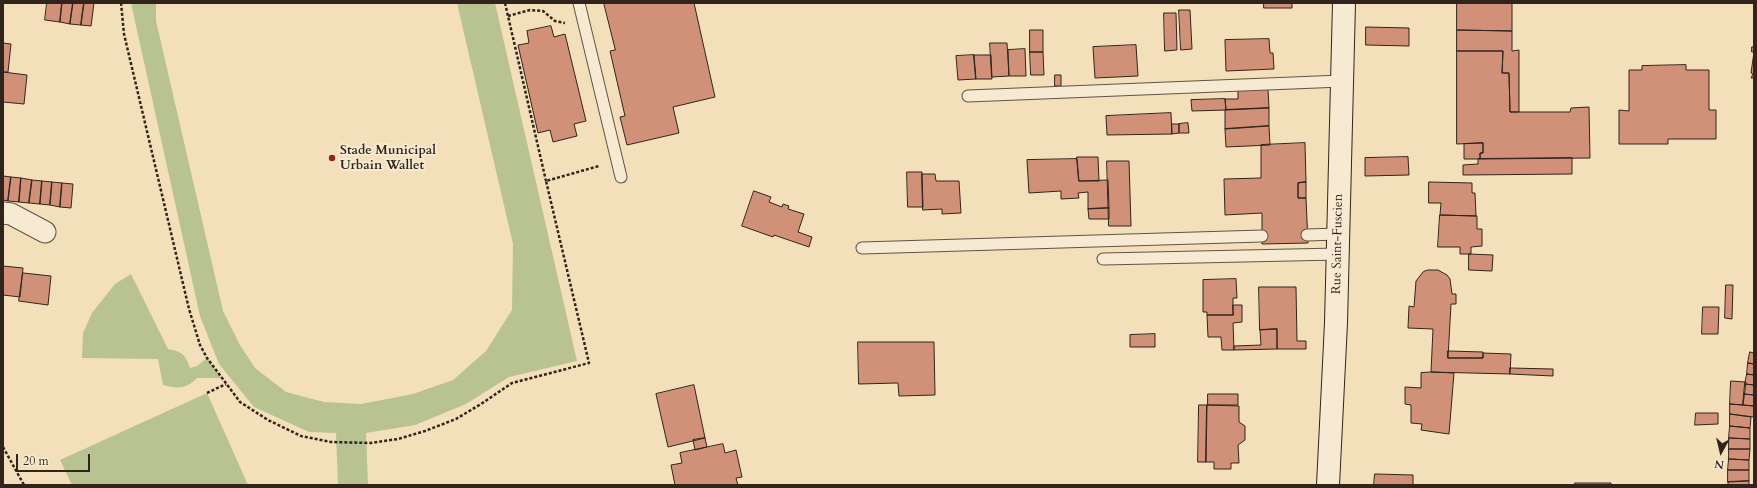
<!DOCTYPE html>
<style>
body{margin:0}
#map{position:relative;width:1757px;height:488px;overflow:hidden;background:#f3dfba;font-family:Cardo,serif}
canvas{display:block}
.frame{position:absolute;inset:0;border:4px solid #31241c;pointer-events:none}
.north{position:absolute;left:1701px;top:432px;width:40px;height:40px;-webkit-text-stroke:3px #f7ead2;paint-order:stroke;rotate:188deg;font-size:11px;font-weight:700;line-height:16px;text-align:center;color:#31241c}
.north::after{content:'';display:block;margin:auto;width:14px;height:18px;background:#31241c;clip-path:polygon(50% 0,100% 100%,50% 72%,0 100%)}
.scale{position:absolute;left:16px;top:454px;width:74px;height:18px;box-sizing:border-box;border:2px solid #31241c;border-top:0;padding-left:5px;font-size:12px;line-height:14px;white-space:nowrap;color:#31241c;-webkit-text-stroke:3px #f7ead2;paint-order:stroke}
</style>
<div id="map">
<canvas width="1757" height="488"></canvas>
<div class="frame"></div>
<div class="north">N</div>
<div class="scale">20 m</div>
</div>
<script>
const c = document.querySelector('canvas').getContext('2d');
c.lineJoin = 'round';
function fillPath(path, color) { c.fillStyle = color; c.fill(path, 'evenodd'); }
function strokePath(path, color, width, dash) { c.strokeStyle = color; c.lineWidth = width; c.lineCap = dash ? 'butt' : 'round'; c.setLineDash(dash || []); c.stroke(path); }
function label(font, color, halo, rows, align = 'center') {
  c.font = font + ' Cardo,serif'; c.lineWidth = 4; c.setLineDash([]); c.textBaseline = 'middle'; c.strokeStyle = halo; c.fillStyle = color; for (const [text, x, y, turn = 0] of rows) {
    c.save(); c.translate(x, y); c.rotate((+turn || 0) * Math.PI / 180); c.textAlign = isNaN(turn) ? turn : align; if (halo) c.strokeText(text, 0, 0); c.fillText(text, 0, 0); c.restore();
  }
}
const green = new Path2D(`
 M131,3H156V21L223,311L240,345L255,368L286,392L324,402L361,404L413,394L453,380L486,351L512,310L513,244L457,3H495L577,361L509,377L466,404L415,425L366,433L368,485H338L336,433L309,432L254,407L219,364L200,316Z
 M131,274L168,349C183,352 185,354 190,368L197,366L207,358L221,378H197C186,389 178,389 163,385L158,359L82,358L83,333L92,313L115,284Z
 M207,393L248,485H72L60,460Z`);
const building = new Path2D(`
 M47,3H62L60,22L45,20Z
 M62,3H73L70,24L60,22Z
 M73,3H84L81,25L70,24Z
 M84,3H94L91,26L81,25Z
 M604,3H694L715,97L673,107L679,133L627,145L620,117L625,116L610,51L615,50Z
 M1264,3H1292V8H1264Z
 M1457,3H1512V31L1457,30Z
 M1179,10H1190L1192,49L1181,50Z
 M1164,13H1176L1177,50L1165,51Z
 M551,26L554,37L565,34L586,121L574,124L577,136L553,142L550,130L538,133L518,45L529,43L527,31Z
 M1366,27L1409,28V46L1366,45Z
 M1030,30H1043V52H1030Z
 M1457,30L1512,31V51L1519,50V112H1510L1509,73H1502L1503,51H1457Z
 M1269,39L1270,53H1273L1274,69L1226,71L1225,40Z
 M3,43L11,44L8,72H3Z
 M990,43H1007L1009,76L992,77Z
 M1136,45L1138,76L1095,78L1093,47Z
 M1752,47H1754V78H1751L1753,74L1751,73L1754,52H1752Z
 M1025,49L1026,76H1009L1008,50Z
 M1457,51H1503L1502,73H1509L1510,112H1570L1571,108L1589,107L1590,158L1480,159V153H1483V143L1457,144Z
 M1030,52H1043L1044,75H1031Z
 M974,55L976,79L958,80L956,56Z
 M974,55H991L992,79H976Z
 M1686,65V70H1709V110H1716V139H1668V144H1619V110L1629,111V70H1642V66Z
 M3,72L27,75L24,104L3,102Z
 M1055,75H1061V86H1055Z
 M1268,89L1269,108L1226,110L1225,99H1238V91Z
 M1225,99L1226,110L1192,111L1191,100Z
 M1269,108V126L1225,129V110Z
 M1171,113L1172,134L1107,135L1106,116Z
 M1188,123L1189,133H1179V124Z
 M1172,124H1179V133L1172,134Z
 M1269,126L1270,145L1226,147L1225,129Z
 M1305,143L1306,182L1298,183V198H1306L1308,243L1262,244V213L1225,215L1224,179L1261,178V145Z
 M1483,143V153H1480V159H1464V144Z
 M1077,157H1098L1099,181H1079Z
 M1408,157L1409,175L1365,176V158Z
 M1572,158V174L1463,175V165L1478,164V159Z
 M1077,159L1079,181L1108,180L1109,208L1088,209V192L1078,193L1079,198L1061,199V191L1029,193L1027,160Z
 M1107,161H1129L1131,226H1109Z
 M907,172H922L923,207H908Z
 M922,174H935L936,181H959L961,213L942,214V209L923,210Z
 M3,176L11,177L8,201L3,200Z
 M11,177L21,178L19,202L8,201Z
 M21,178L32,180L29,203L19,202Z
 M32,180L42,181L40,204L29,203Z
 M42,181L52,182L50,205L40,204Z
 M52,182L62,183L60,207L50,205Z
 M1306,182V198H1298V183Z
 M1429,182L1472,183V193H1475L1476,216L1440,215L1441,203H1429Z
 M62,183L73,184L71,208L60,207Z
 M754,191L771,197L769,202L782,207L783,204L789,206L788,209L804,214L798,232L812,237L809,247L774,235L773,237L742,226Z
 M1109,208V219H1089L1088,209Z
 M1440,215L1477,216V229H1482V246L1471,247V254H1460V247H1438Z
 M1469,254L1493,255L1492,271L1469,270Z
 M3,266L23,268L20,297L3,295Z
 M1428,270H1438L1447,275L1450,279L1452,294H1456V304H1451L1448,358H1483V353L1511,354L1510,374L1431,372L1433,329L1408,328L1409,306L1414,307L1416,281L1423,272Z
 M23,273L51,276L48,305L19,301Z
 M1236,279L1237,298H1233V315H1207V312H1203V280Z
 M1726,285H1733L1732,319L1725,318Z
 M1259,287H1296L1297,341H1306V349H1277V329L1260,330Z
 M1233,305H1242V322L1233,323L1234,350H1222L1221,337H1208L1207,315H1233Z
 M1703,307H1719L1718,334H1702Z
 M1277,329V349L1234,350V346L1261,345L1260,330Z
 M1155,334V347H1130V335Z
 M858,342H934L935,395L899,396L898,383L859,384Z
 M1448,351L1483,352V358H1448Z
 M1750,352L1754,353V364L1748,363Z
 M1748,363L1754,364V375L1747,374Z
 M1510,368L1553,369V376L1510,374Z
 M1431,372L1454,373L1449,434L1421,430L1422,424L1411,423V405L1405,404V387L1421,388V373Z
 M1747,374L1754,375V385L1745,384Z
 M1731,381L1746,382L1743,405L1730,404Z
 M1745,384L1754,385V395L1744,394Z
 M694,385L705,438L668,447L656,394Z
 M1208,394H1238V405H1208Z
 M1744,394L1754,395V406L1743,405Z
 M1730,404L1754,406V417L1730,414Z
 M1199,405H1207L1206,462H1198Z
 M1207,405L1239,406V422L1245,426V440L1238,445L1239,463H1231V469H1214V462H1206Z
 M1696,413H1718V424L1695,425Z
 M1730,414L1751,417L1750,428L1730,426Z
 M1730,426L1750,428V439L1729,438Z
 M705,438L707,447L695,450L693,440Z
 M1729,438L1750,439V449H1729Z
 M723,444L725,453L736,450L742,477L736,478L738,485H675L671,465L682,463L680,453Z
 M1729,449H1750L1749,460L1729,459Z
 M1729,459L1749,460V470H1728Z
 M1728,470H1749V481L1728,482Z
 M1375,474L1413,475V485H1374Z
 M1749,481V485H1728V482Z
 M1575,483H1611V485H1575Z`);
const path = new Path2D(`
 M121,3L124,34L189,309L200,345L207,358L240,402L268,420L301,436L331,442L370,443L398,439L425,431L456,419L481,404L512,383L589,363L546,181L599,166
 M505,3L546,181
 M508,16L530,10L543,11L555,21L565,23
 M207,393L226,384
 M3,447L24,485`);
const lane = new Path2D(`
 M579,3L621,177
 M968,96L1342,81
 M1307,235L1338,234
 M862,248L1262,236
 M1103,259L1338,254`);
const street = new Path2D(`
 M3,213L11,214L45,232`);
const secondary = new Path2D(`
 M1328,485L1336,323L1344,3`);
const markers = [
 [332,158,4,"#8f2418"]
];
const poiNames = [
 ["Stade Municipal",340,151],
 ["Urbain Wallet",340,166]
];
const streetNames = [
 ["Rue Saint-Fuscien",1338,244,-89]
];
fillPath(green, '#b9c291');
fillPath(building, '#d19178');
strokePath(building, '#31241c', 1);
strokePath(lane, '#625344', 13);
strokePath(street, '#625344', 23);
strokePath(secondary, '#31241c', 24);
strokePath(path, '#31241c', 2.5, [3, 2]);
strokePath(lane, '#f7ead2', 11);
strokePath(street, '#f7ead2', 21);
strokePath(secondary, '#f7ead2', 22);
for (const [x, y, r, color] of markers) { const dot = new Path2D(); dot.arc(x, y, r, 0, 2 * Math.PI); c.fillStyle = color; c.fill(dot); strokePath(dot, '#f7ead2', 1.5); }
label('bold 13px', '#31241c', '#f7ead2', poiNames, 'left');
label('13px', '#31241c', '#f7ead2', streetNames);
</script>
